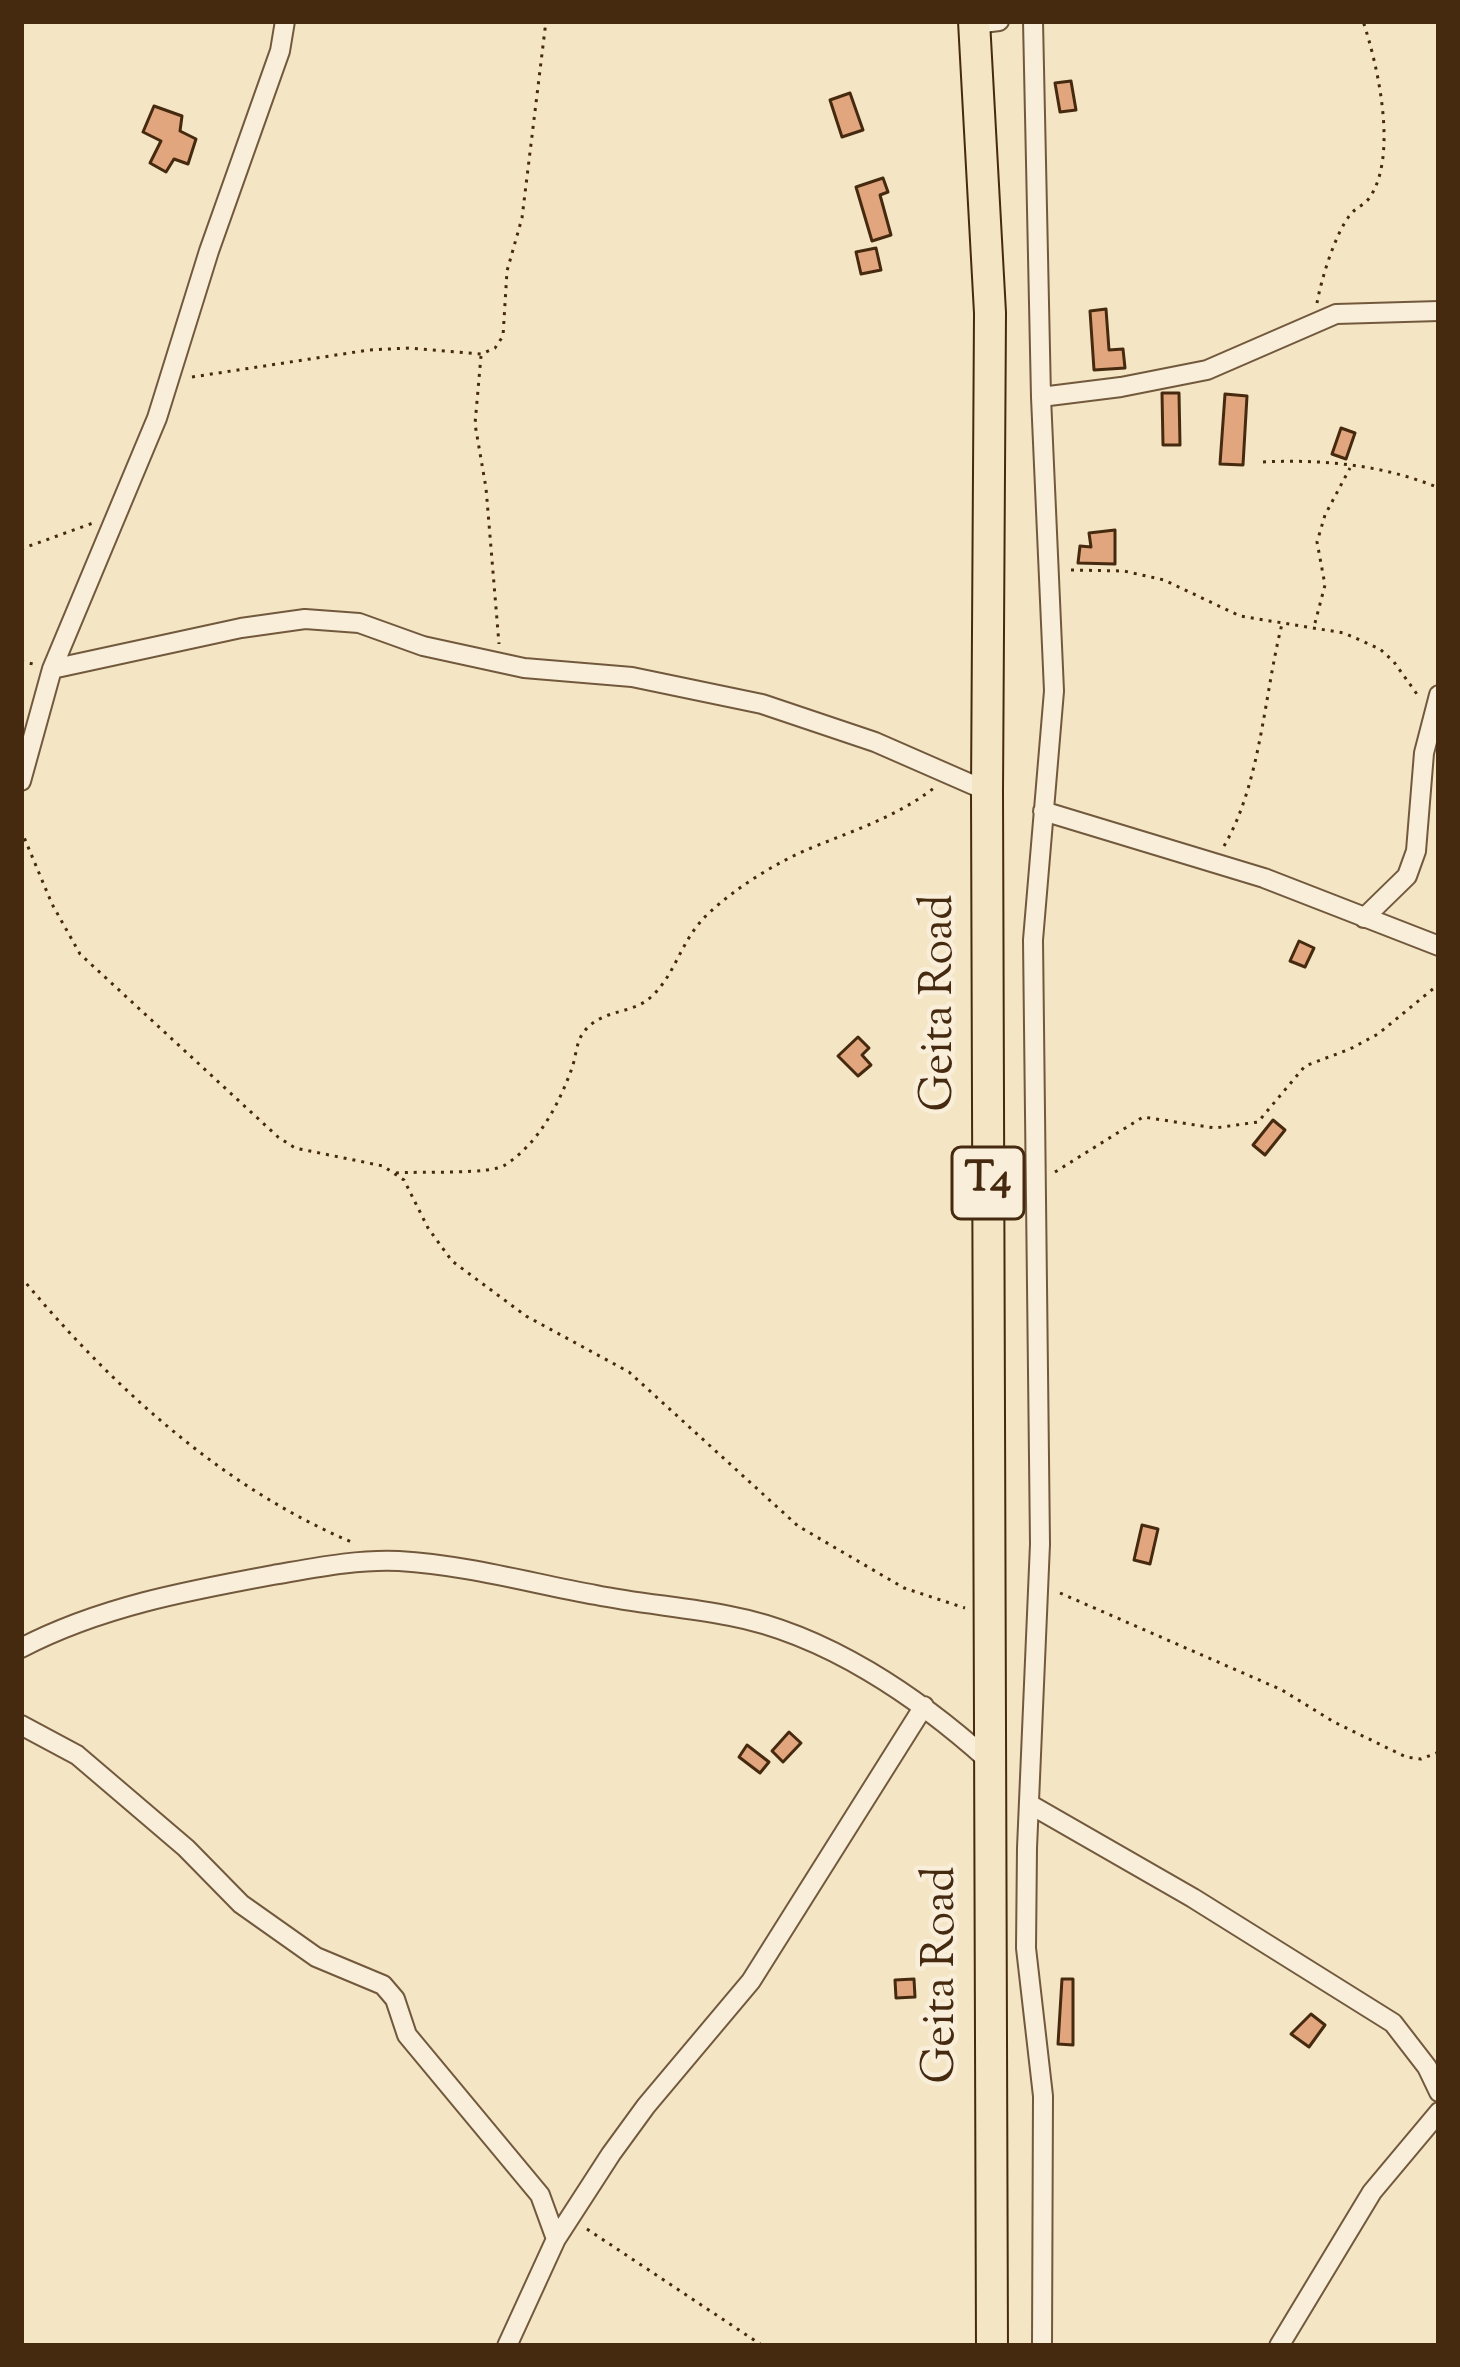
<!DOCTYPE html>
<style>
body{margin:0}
#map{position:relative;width:1460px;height:2367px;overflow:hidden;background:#f4e5c4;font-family:"Sorts Mill Goudy",serif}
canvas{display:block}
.frame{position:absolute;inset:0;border:24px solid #462a10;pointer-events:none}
</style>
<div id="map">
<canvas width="1460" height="2367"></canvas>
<div class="frame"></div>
</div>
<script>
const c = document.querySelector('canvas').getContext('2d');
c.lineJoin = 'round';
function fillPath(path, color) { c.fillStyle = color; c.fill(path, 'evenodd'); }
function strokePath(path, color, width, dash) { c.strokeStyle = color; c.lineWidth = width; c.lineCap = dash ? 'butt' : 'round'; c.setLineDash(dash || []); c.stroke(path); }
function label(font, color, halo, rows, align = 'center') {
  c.font = font + ' "Sorts Mill Goudy",serif'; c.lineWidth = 9; c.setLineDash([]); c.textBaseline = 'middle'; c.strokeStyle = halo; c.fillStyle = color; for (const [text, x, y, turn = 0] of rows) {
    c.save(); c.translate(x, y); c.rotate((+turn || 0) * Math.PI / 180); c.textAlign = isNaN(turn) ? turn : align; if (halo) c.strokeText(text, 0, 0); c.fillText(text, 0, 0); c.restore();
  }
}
const building = new Path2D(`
 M1071,81L1076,110L1060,112L1055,83Z
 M850,93L863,130L842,137L830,100Z
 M154,106L182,116L180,131L196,139L188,164L174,159L166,172L150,163L161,141L143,132Z
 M883,178L888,192L880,195L891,235L872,241L856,187Z
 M876,248L881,270L861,274L856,252Z
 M1106,309L1109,350L1123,349L1125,368L1094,370L1090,311Z
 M1162,393H1179L1180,445H1163Z
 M1225,394L1247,396L1243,465L1220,464Z
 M1341,428L1355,433L1346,459L1332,454Z
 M1115,530V564L1078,563L1080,546L1091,547L1089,533Z
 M1299,941L1314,948L1305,967L1290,961Z
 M858,1037L869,1048L862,1055L871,1065L858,1076L838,1056Z
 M1273,1120L1285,1130L1265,1155L1253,1145Z
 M1142,1525L1158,1529L1150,1564L1134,1560Z
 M789,1732L801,1743L783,1762L772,1751Z
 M747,1745L769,1762L760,1773L739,1757Z
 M914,1979L915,1997L896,1998L895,1980Z
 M1062,1979H1073V2045L1058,2044Z
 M1311,2014L1325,2025L1309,2047L1291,2034Z`);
const path = new Path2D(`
 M1317,303C1321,280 1335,234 1350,215C1356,207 1365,205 1370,197C1398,155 1378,66 1363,21
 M481,356L475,424L486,488L499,644
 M192,377L369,350L409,348L481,354L495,348L503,336L507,271L522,218L546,21
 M1263,462C1323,459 1384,465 1439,488
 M21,549L93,523
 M1071,570L1124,571L1164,580L1240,616L1344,633L1380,649L1394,662L1419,697
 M1315,623L1325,585L1317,542L1325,515L1350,468
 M21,661L33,664
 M21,830L52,904L80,954L278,1137L295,1148L383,1166L404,1180L428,1228L452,1261L526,1316L629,1372L798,1526L904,1588L965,1608
 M1224,846C1261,783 1264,695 1282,624
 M1055,1172L1143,1117L1215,1128L1258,1122L1305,1066L1350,1049L1378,1034L1439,984
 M396,1173C420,1171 490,1175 505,1165C539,1143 559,1104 572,1068C576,1057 576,1043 583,1033C602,1007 633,1016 653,995C677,972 681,938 710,912C737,887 777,862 811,848C855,830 896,817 934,788
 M21,1277C110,1385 224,1489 354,1543
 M1060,1593L1282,1690L1334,1722L1406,1757L1421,1759L1439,1752
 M587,2229L763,2346`);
const minor = new Path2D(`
 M1033,21L1041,397L1054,691L1033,940L1040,1544L1027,1848L1026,1948L1043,2096L1042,2346
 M975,24L999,21
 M1041,397L1121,387L1207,370L1336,314L1439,311
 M52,669L241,628L305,619L359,623L423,646L524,668L632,677L762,704L875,742L987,791
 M21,781L52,669L157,418L209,251L280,51L285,21
 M1043,811L1264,878L1439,946
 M1364,918L1407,876L1416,851L1424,753L1439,695
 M21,1648C100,1607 186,1591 273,1575C314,1568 357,1559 399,1561C466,1565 530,1583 596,1595C640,1604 686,1607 730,1616C826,1634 918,1697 989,1761
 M21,1725L77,1755L186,1848L241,1904L316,1957L383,1985L395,1999L407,2035L540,2195L556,2239
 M1031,1805L1193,1898L1393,2023L1427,2067L1439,2092
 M507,2346L556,2239L611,2154L646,2106L751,1981L924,1706
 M1279,2346L1372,2192L1439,2112`);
const trunk = new Path2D(`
 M974,21L990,313L987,791L992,2346`);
const shields = [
 [988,1183,72]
];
const shieldNames = [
 ["T4",988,1183]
];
const streetNames = [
 ["Geita Road",943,1003,-90],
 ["Geita Road",945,1975,-90]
];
fillPath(building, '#e1a67d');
strokePath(building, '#462a10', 3);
strokePath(minor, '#72593d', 22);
strokePath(trunk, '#462a10', 34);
strokePath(path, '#462a10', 3, [3, 6]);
strokePath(minor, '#f8eed9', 18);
strokePath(trunk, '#f4e5c4', 30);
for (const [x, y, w] of shields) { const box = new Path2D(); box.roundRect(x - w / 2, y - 36, w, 72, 9); c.fillStyle = '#f8eed9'; c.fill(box); strokePath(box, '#462a10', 3); }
label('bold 42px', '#462a10', null, shieldNames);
label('45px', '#462a10', '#f8eed9', streetNames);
</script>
